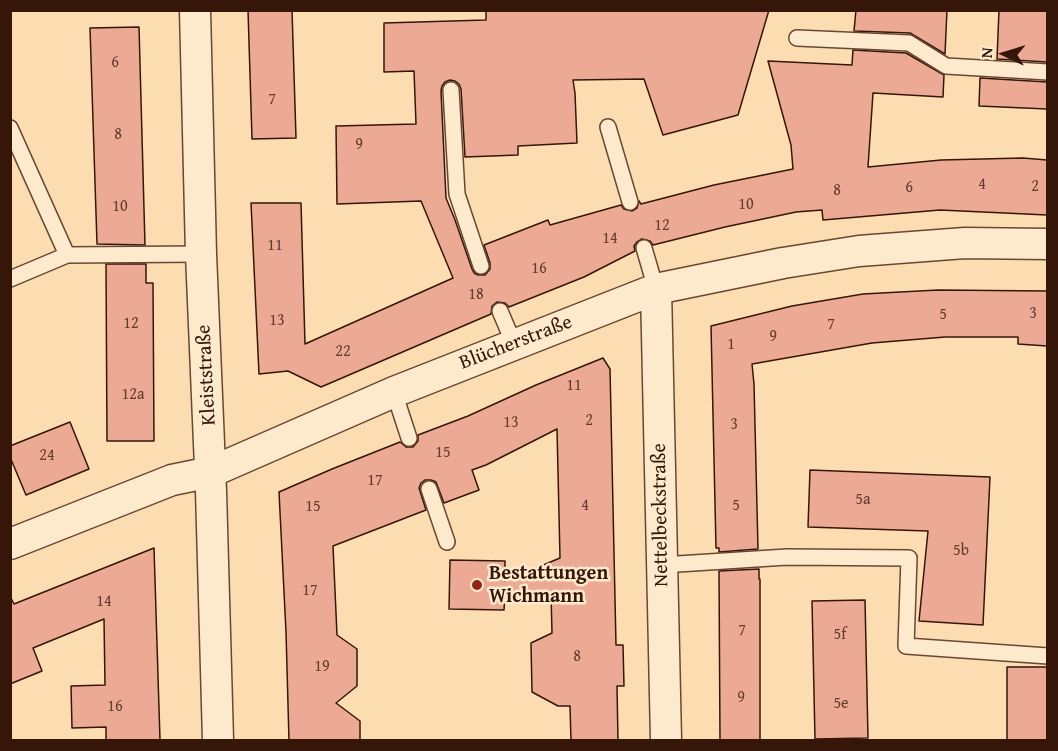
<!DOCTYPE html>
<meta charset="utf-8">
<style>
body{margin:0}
#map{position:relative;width:1058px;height:751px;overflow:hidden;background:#fcddb1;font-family:"Gentium Book Plus",serif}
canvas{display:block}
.frame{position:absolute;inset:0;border:12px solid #351609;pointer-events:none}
.north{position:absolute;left:974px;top:24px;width:60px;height:60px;-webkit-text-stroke:4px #fde9cc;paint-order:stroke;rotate:274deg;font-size:16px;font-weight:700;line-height:24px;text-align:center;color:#351609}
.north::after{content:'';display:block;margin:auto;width:21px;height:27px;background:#351609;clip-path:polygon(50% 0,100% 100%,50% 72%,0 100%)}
</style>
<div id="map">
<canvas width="1058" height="751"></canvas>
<div class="frame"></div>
<div class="north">N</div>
</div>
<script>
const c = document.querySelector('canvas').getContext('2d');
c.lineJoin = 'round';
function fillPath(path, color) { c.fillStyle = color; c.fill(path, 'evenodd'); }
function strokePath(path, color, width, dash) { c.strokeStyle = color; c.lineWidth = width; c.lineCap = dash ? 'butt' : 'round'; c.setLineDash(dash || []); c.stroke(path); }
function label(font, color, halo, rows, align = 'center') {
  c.font = font + ' "Gentium Book Plus",serif'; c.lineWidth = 5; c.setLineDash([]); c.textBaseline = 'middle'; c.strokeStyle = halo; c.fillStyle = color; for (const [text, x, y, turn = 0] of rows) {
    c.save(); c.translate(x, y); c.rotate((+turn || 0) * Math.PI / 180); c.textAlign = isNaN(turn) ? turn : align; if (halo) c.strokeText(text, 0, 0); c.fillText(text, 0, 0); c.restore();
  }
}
const building = new Path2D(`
 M248,10H292L296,138L252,139Z
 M486,10H769L738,115L663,135L644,79L573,80L575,93L577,143L518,146V155L465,157L461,89L459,84L455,81L450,80L445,82L442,86L441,91L446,198L455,220L472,269L474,273L478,275H485L490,269V263L484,245L548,220L550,225L621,205L624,209L632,211L637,208L639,201L641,204L714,185L793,169L791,145L768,61L852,65L853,50L906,53L944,75L943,97L873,93L868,167L941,160L1023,158L1047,160V215L940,210L823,220L822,210L796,212L725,227L653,245L650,241L642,239L637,242L634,246L635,251L584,277L509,307L505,303L497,302L492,306L491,314L321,387L288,371L259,374L251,203H301L305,344L453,278L421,201L337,204L336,126L416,124L414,71L384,72V23L486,20Z
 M856,10H947L945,54L910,33L854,31Z
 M999,10H1047V62L997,59Z
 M139,27L145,245L97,244L90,28Z
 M980,78L1047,82V109L979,106Z
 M106,264H146V283H153L154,441H107Z
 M938,290L1047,291V346L1018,344V337H945L872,343L752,364L754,384L758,549L719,552V548H716L711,326L792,306L863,294Z
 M603,358L610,369L616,645H623L624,686H617L618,741H571L570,706H558L532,692L531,643L552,633L551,594L505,595L504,610L449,609L450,560L505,561V581L560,558L557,429L486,465L472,470L479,490L444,503L436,482L431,480H425L421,483L419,488L426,510L333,546L337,635L357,649V686L336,703L360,721V741H289L286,632L279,492L332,469L400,442L406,447H413L418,441V435L468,416L536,385Z
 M70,422L89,469L26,495L10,457V446Z
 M810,470L990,477L983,625L919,621L928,531L808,527Z
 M154,548L160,740H106V727L72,728L71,686L105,685L104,619L33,648L42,671L10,684V596L14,604Z
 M759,569V579H760V741H720L719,571Z
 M865,600L868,738L815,739L812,601Z
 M1007,667H1047V741H1007Z`);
const lane = new Path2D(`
 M797,38L909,43L946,66L1048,72
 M451,90L457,194L481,266
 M608,127L630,202
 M10,128L67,255
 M644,248L656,289
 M10,279L67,255L201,254
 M500,311L514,344
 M394,392L409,438
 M429,489L447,542
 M662,565L787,557L909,558L906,646L1048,656`);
const street = new Path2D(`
 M195,10L201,254L211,491L218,740
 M656,289L666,740
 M10,544L172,480L211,472L394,392L656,289L783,263L859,251L965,243L1048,244`);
const markers = [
 [477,585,6,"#8f2418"]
];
const numberNames = [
 ["6",115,63],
 ["7",272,100],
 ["8",118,135],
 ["9",359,145],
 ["4",982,185],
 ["2",1035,187],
 ["6",909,188],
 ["8",837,191],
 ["10",746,205],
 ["10",120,207],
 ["12",662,226],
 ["14",610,239],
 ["11",275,246],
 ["16",539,269],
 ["18",476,295],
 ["3",1033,314],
 ["5",943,315],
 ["13",277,321],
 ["12",131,324],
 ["7",831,325],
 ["9",773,337],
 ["1",731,345],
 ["22",343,352],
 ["11",574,386],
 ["12a",133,395],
 ["2",589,421],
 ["13",511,423],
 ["3",734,425],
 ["15",443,453],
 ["24",47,456],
 ["17",375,481],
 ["5a",863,500],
 ["4",585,506],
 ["5",736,506],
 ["15",313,507],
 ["5b",961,551],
 ["17",310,591],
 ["14",104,602],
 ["7",742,631],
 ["5f",840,635],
 ["8",577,657],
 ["19",322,667],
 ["9",741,698],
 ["5e",841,704],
 ["16",115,707]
];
const streetNames = [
 ["Blücherstraße",516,343,-21],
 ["Kleiststraße",207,375,-93],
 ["Nettelbeckstraße",661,515,-91]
];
const poiNames = [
 ["Bestattungen",489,574],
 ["Wichmann",489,597]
];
fillPath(building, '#ecaa94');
strokePath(building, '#351609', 1.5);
strokePath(lane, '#674833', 18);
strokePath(street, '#674833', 33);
strokePath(lane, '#fde9cc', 15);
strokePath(street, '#fde9cc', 30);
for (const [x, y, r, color] of markers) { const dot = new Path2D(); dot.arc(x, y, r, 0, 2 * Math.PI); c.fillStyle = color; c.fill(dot); strokePath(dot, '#fde9cc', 2); }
label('16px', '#633b2c', null, numberNames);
label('20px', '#351609', '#fde9cc', streetNames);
label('bold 20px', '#351609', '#fde9cc', poiNames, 'left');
</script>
